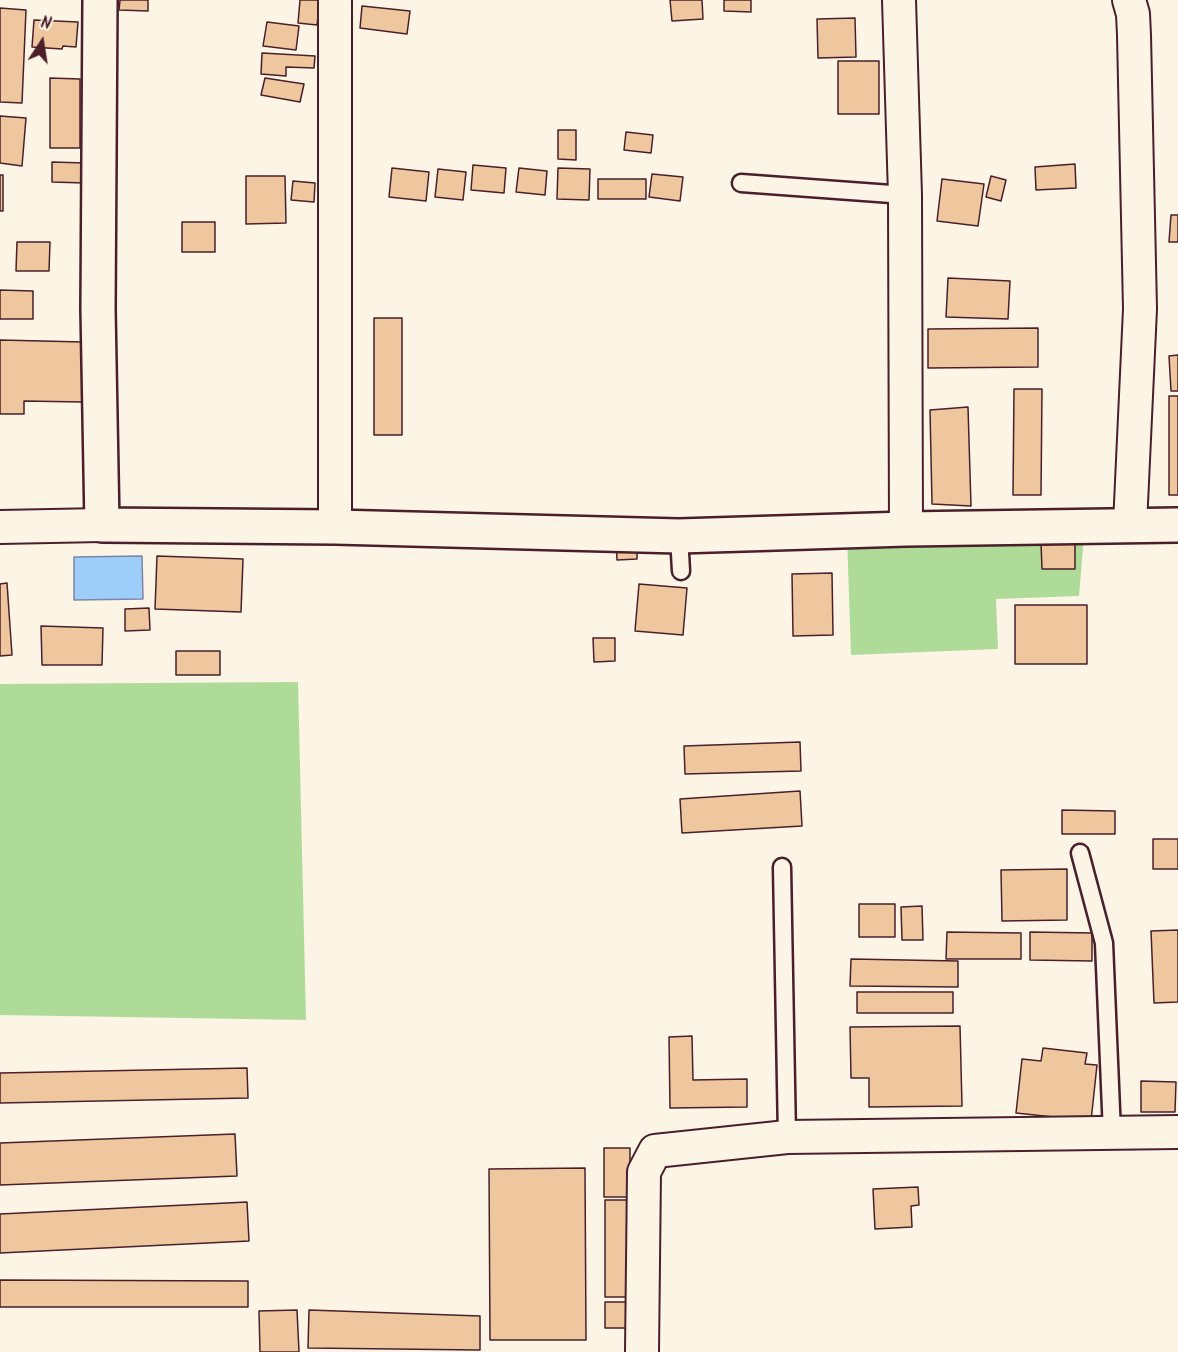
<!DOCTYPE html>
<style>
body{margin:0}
#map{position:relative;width:1178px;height:1352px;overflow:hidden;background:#fcf5e5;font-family:Kalam,sans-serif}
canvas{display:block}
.north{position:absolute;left:12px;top:12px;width:60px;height:60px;-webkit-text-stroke:4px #fcf5e5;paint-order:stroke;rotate:12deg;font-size:16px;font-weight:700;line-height:24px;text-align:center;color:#4a1f2b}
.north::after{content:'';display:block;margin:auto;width:21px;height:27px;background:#4a1f2b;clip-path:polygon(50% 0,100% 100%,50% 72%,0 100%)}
</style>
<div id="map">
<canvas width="1178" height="1352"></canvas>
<div class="north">N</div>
</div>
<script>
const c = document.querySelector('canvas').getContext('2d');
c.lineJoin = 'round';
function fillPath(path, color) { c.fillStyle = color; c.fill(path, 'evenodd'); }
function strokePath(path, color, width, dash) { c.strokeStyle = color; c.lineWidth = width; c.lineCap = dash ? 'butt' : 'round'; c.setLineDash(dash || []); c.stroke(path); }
const green = new Path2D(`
 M1084,535L1079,596L996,599L998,649L851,655L847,536Z
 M298,682L306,1020L0,1015V684Z`);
const water = new Path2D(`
 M142,556L143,599L74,600V557Z`);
const building = new Path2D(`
 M120,0H148V11L119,10Z
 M300,0H320L317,25L298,23Z
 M670,0H702L703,19L672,21Z
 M724,0H751V12L724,11Z
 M362,6L410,11L407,34L360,28Z
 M0,8L26,10L22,103L0,102Z
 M855,18L856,57L818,58L817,19Z
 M34,20L78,22L76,47L63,46L62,49L32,47Z
 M267,22L299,26L296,50L263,46Z
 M262,53L315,56L314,68L286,67V76L261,74Z
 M838,61H879V114H838Z
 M50,78L80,79V148H50Z
 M265,78L304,84L300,102L261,95Z
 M0,116L26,118L22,166L0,163Z
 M558,130H576V160L558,159Z
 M626,132L653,135L651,153L624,150Z
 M52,162L85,163V183L52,182Z
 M1075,164L1076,188L1036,190L1035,167Z
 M473,165L506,168L504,193L471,190Z
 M392,168L429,172L426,201L389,197Z
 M519,168L547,171L545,195L516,192Z
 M558,168L590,169L589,200L557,199Z
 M438,169L466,172L463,200L435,197Z
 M652,174L683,177L680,201L649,197Z
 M0,175H3V211H0Z
 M246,176H285L286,223L246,224Z
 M991,176L1006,180L1001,201L986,197Z
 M598,179H646V199H598Z
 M942,179L984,184L978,226L937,221Z
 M293,181L315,183L314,202L291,200Z
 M1171,215H1178V242H1169Z
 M182,222H215V252H182Z
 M17,242H50L49,271H16Z
 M948,278L1010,281L1008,319L946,317Z
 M0,290L33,291V319H0Z
 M374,318H402V435H374Z
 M1038,328V367L928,368V329Z
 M0,340L83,342V402L24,401V414H0Z
 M1178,355V391H1171L1169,356Z
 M1014,389H1042L1041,495H1013Z
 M1169,396H1178V495H1169Z
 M968,407L971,506L932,504L930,410Z
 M637,539V559L617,560L616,540Z
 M1075,542V569H1042L1041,543Z
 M157,556L243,559L241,612L155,609Z
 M832,573L833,635L793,636L792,574Z
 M7,583L12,655L0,656V584Z
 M639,584L687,588L683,635L635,631Z
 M1015,605H1087V664H1015Z
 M149,608L150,630L125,631V609Z
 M41,626L103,628L102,665H42Z
 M593,638H615V661L594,662Z
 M176,651H220V675H176Z
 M800,742L801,771L685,774L684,746Z
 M800,791L802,826L682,833L680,799Z
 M1062,810L1115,811V834H1062Z
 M1153,839H1178V869H1153Z
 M1067,869V920L1002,921L1001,870Z
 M859,904H895V937H859Z
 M922,906L923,940H902L901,907Z
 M1178,930V1002L1154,1003L1151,931Z
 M947,932L1021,933V959H946Z
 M1030,932L1092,933V961L1030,960Z
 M851,959L958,961V987L850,986Z
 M857,992H953V1013H857Z
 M960,1026L962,1106L869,1107V1078H851L850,1027Z
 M692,1036L693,1080L747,1079V1107L670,1108L669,1037Z
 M1043,1048L1087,1053L1085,1064L1097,1065L1091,1121L1016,1113L1022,1059L1041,1061Z
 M247,1068L248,1098L0,1103V1073Z
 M1141,1081L1176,1082L1175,1112H1141Z
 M235,1134L237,1176L0,1185V1143Z
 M604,1148H630V1197H604Z
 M585,1168L586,1340H490L489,1169Z
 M918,1187L919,1205L911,1206L912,1227L875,1229L873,1189Z
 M605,1200H630L631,1297H605Z
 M247,1202L249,1241L0,1253V1214Z
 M0,1280L248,1281V1307H0Z
 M605,1302H631V1328H605Z
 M297,1310L299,1352H260L259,1311Z
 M309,1310L480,1316V1350L308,1348Z`);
const lane = new Path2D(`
 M741,183L905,195
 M679,536L681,571
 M1080,853L1104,943L1112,1133
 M782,867L787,1137`);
const street = new Path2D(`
 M335,0V527
 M899,0L905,195L906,529
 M1129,0L1133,14L1134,35L1140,309L1130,525
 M0,527L102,525
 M642,1352L644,1172L655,1151L787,1137L1178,1132`);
const secondary = new Path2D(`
 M100,0L98,309L102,525L335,527L679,536L906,529L1178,525`);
fillPath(green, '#afdb99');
fillPath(water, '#9dcdf9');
strokePath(water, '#7c87a7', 1.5);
fillPath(building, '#efc79f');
strokePath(building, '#4a1f2b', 1.5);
strokePath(lane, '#4a1f2b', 21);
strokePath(street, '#4a1f2b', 36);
strokePath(secondary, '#4a1f2b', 38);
strokePath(lane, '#fcf5e5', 16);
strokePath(street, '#fcf5e5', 32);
strokePath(secondary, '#fcf5e5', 33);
</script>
